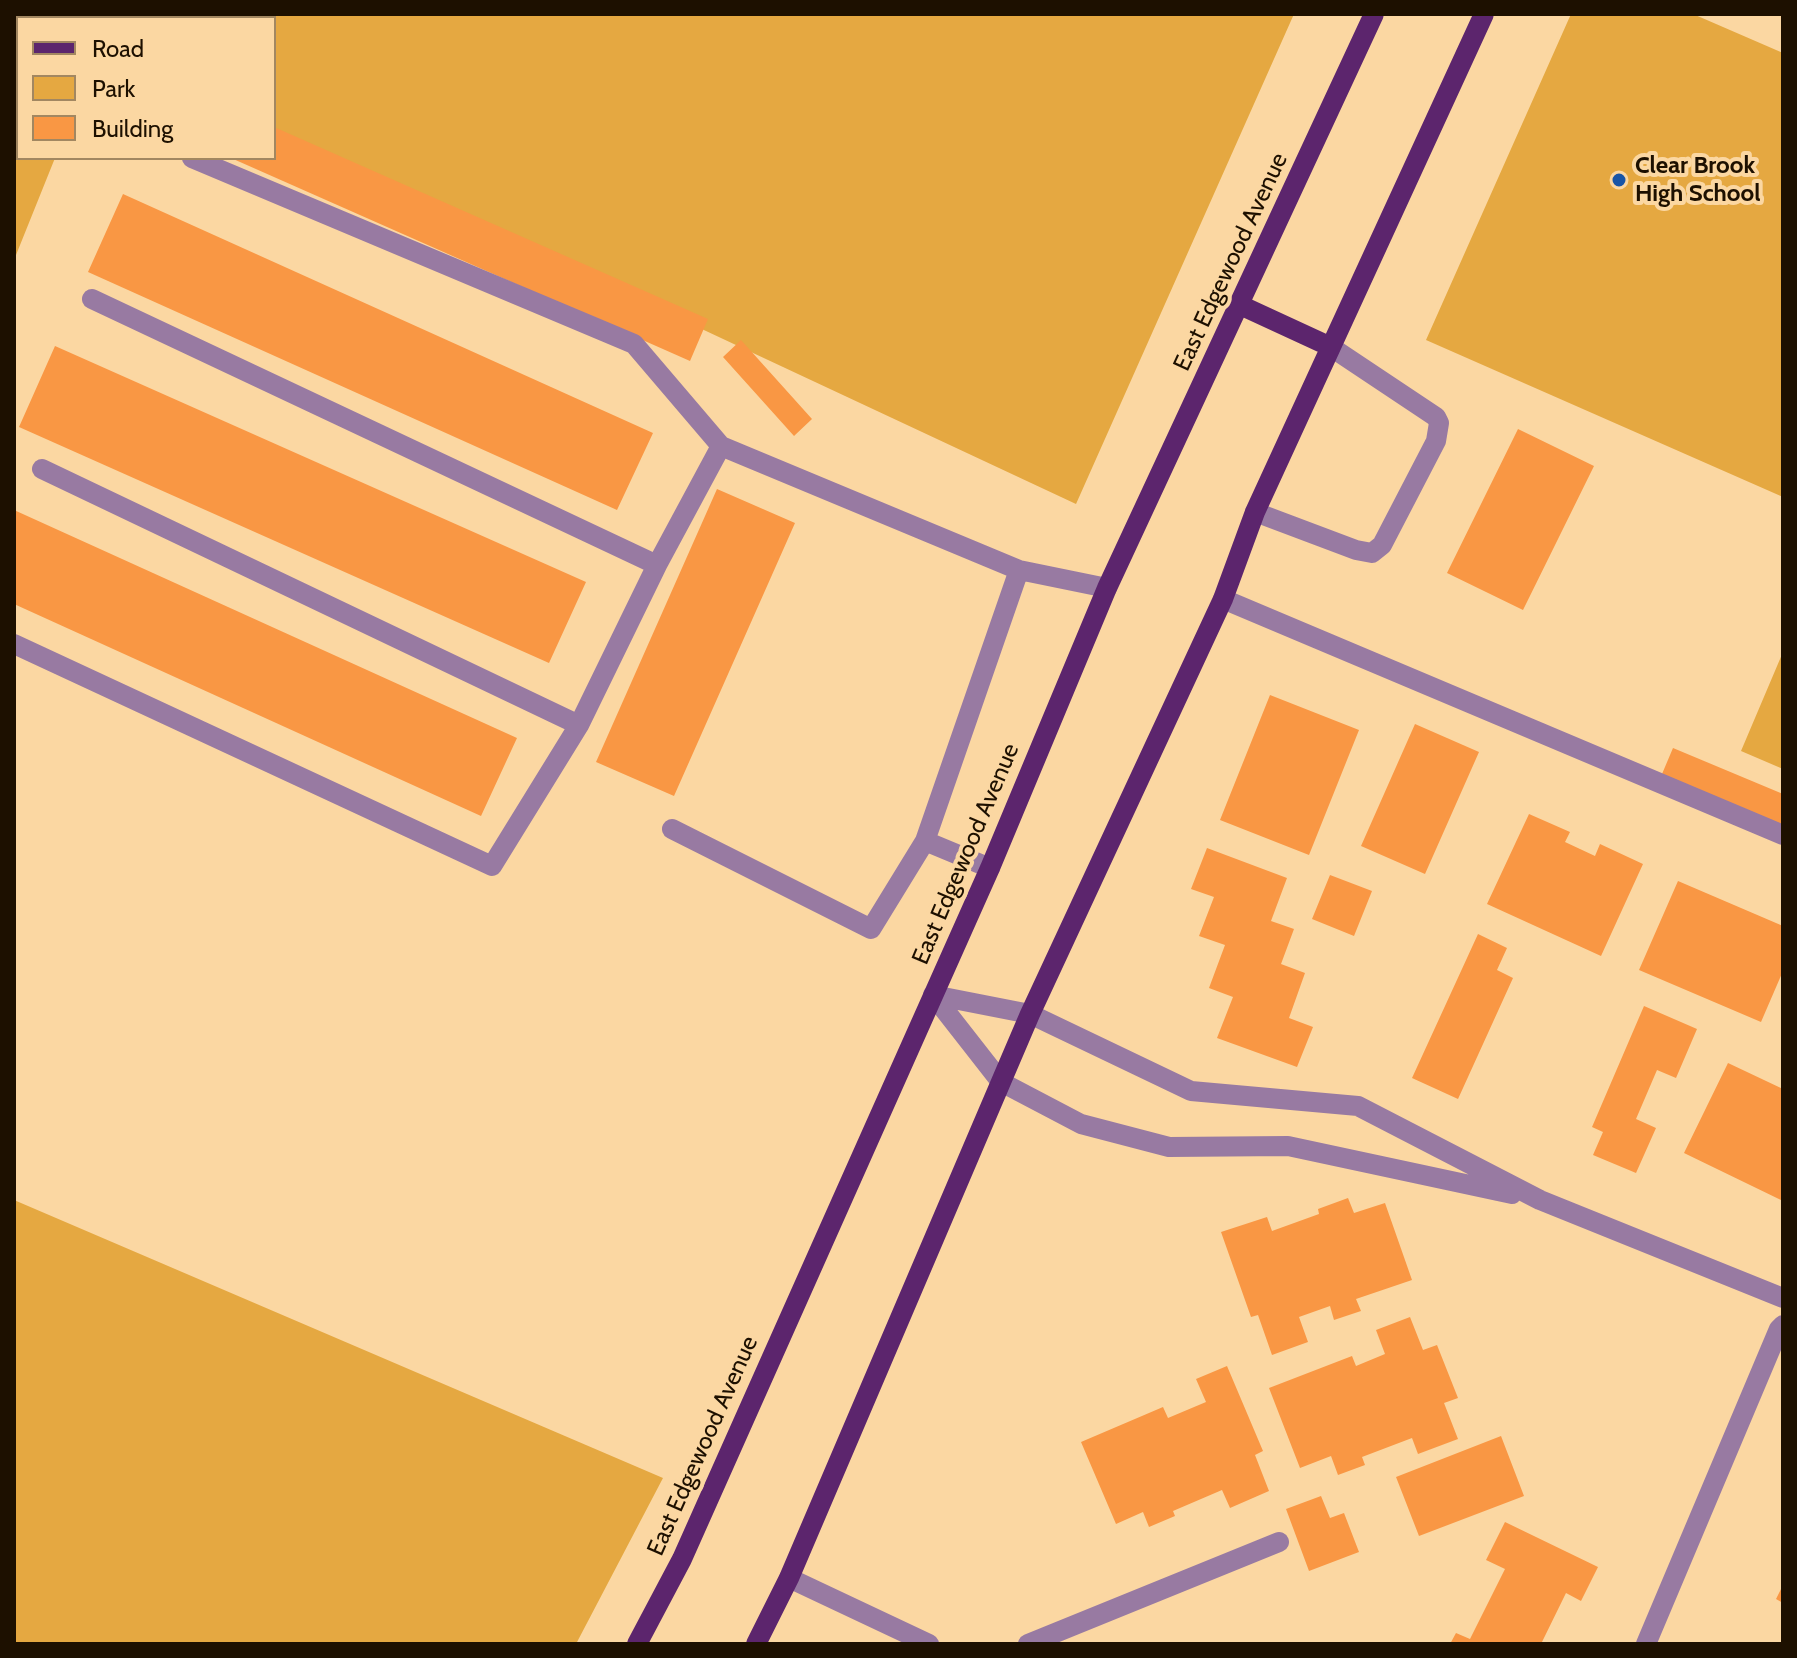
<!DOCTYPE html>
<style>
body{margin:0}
#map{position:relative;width:1797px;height:1658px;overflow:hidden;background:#fbd7a2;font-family:Cabin,sans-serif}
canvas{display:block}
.frame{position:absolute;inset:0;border:16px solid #1d1000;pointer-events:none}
.legend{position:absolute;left:16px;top:16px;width:260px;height:144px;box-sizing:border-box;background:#fbd7a2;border:2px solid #a28761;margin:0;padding:10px 14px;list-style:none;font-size:24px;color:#1d1000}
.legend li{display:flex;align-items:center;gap:16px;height:40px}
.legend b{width:40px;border:2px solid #a28761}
</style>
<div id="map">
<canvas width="1797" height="1658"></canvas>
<div class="frame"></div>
<ul class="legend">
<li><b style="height:10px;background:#5c256d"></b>Road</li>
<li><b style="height:22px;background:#e5a841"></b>Park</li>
<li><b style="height:22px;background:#f99744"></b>Building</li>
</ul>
</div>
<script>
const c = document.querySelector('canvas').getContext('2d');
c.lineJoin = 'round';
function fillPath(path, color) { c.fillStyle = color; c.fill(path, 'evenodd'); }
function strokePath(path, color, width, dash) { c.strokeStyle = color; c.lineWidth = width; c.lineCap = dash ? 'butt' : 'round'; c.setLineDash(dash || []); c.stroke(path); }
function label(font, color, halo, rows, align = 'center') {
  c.font = font + ' Cabin,sans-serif'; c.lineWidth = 8; c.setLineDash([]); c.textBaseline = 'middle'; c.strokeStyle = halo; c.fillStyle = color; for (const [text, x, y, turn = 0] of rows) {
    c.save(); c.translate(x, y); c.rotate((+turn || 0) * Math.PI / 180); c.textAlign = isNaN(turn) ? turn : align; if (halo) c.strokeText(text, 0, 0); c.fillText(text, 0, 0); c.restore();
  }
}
const green = new Path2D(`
 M14,14H1294L1076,504L274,129V18H18V158H55L14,260Z
 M1571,14H1693L1783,53V497L1426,340Z
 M1783,652V769L1741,751Z
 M14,1200L663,1478L576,1644H14Z`);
const building = new Path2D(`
 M274,127L708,319L690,361L231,158H274Z
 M123,194L653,433L617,510L88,272Z
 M741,340L812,419L794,436L723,357Z
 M55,346L586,582L549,663L19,427Z
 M1518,429L1594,466L1523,610L1447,573Z
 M717,489L795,523L674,796L596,762Z
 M14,510L517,738L481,816L14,604Z
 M1270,695L1359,730L1309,855L1220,820Z
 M1415,724L1479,752L1425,874L1361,846Z
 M1673,748L1783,794V825L1662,774Z
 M1529,814L1570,832L1565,842L1595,856L1600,844L1643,864L1601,956L1487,904Z
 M1207,848L1287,878L1271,921L1294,929L1281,964L1305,973L1289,1018L1313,1027L1297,1067L1217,1038L1233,997L1209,988L1225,945L1199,936L1214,897L1191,889Z
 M1330,875L1372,891L1354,936L1312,919Z
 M1678,881L1783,926V971L1761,1022L1639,970Z
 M1478,934L1507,948L1497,970L1513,978L1458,1099L1412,1078Z
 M1644,1006L1697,1029L1676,1078L1657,1070L1636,1119L1656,1128L1636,1173L1593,1155L1603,1132L1592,1127Z
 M1728,1063L1783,1089V1201L1684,1153Z
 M1348,1198L1354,1213L1385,1203L1412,1280L1356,1299L1361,1311L1334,1320L1330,1306L1299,1317L1308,1342L1272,1355L1258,1315L1251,1317L1221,1232L1267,1217L1272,1231L1319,1214L1318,1209Z
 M1410,1317L1423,1350L1437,1345L1458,1398L1444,1403L1458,1439L1418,1454L1412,1438L1362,1457L1365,1465L1338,1475L1331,1456L1300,1468L1269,1388L1352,1356L1356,1366L1385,1354L1376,1330Z
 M1227,1366L1263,1451L1255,1455L1269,1491L1230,1508L1222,1490L1173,1511L1175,1516L1149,1527L1143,1512L1116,1524L1081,1442L1163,1407L1168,1418L1206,1402L1196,1379Z
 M1501,1436L1524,1496L1419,1536L1396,1477Z
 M1321,1496L1330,1518L1344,1513L1359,1552L1309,1571L1286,1509Z
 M1505,1522L1598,1567L1581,1601L1566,1593L1541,1644H1450L1456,1633L1470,1639L1505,1569L1486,1560Z
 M1783,1585V1603L1776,1599Z`);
const minor = new Path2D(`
 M192,158L634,344L721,446L1019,570L1107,588
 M92,299L657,565
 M42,469L579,725
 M1255,512L1356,550L1372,553L1382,545L1436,441L1439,423L1436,417L1331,347
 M1223,599L1783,835
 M14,644L492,866L579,725L657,565L721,446
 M672,829L871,929L925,841L1019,570
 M925,841L990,868
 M933,995L1030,1014L1191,1091L1358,1106L1540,1200L1783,1298
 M933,995L1001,1082L1081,1124L1169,1147L1288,1146L1512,1194
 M789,1578L929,1644
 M1028,1644L1279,1542
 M1646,1644L1779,1329L1783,1325`);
const major = new Path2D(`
 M1240,305L1331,347
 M637,1644L682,1559L990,868L1107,588L1374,14
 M756,1644L789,1578L1030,1014L1223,599L1255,512L1484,14`);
const markers = [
 [1619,180,8,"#1855a6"]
];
const poiNames = [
 ["Clear Brook",1635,166],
 ["High School",1635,194]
];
const streetNames = [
 ["East Edgewood Avenue",1231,262,-65],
 ["East Edgewood Avenue",966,854,-67],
 ["East Edgewood Avenue",703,1446,-66]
];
fillPath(green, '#e5a841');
fillPath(building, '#f99744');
strokePath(minor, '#987aa2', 20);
strokePath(major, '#5c256d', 20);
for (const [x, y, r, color] of markers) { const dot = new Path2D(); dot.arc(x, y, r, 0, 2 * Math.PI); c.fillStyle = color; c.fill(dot); strokePath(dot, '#fbd7a2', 3); }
label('bold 24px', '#1d1000', '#fbd7a2', poiNames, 'left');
label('24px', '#1d1000', '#fbd7a2', streetNames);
</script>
